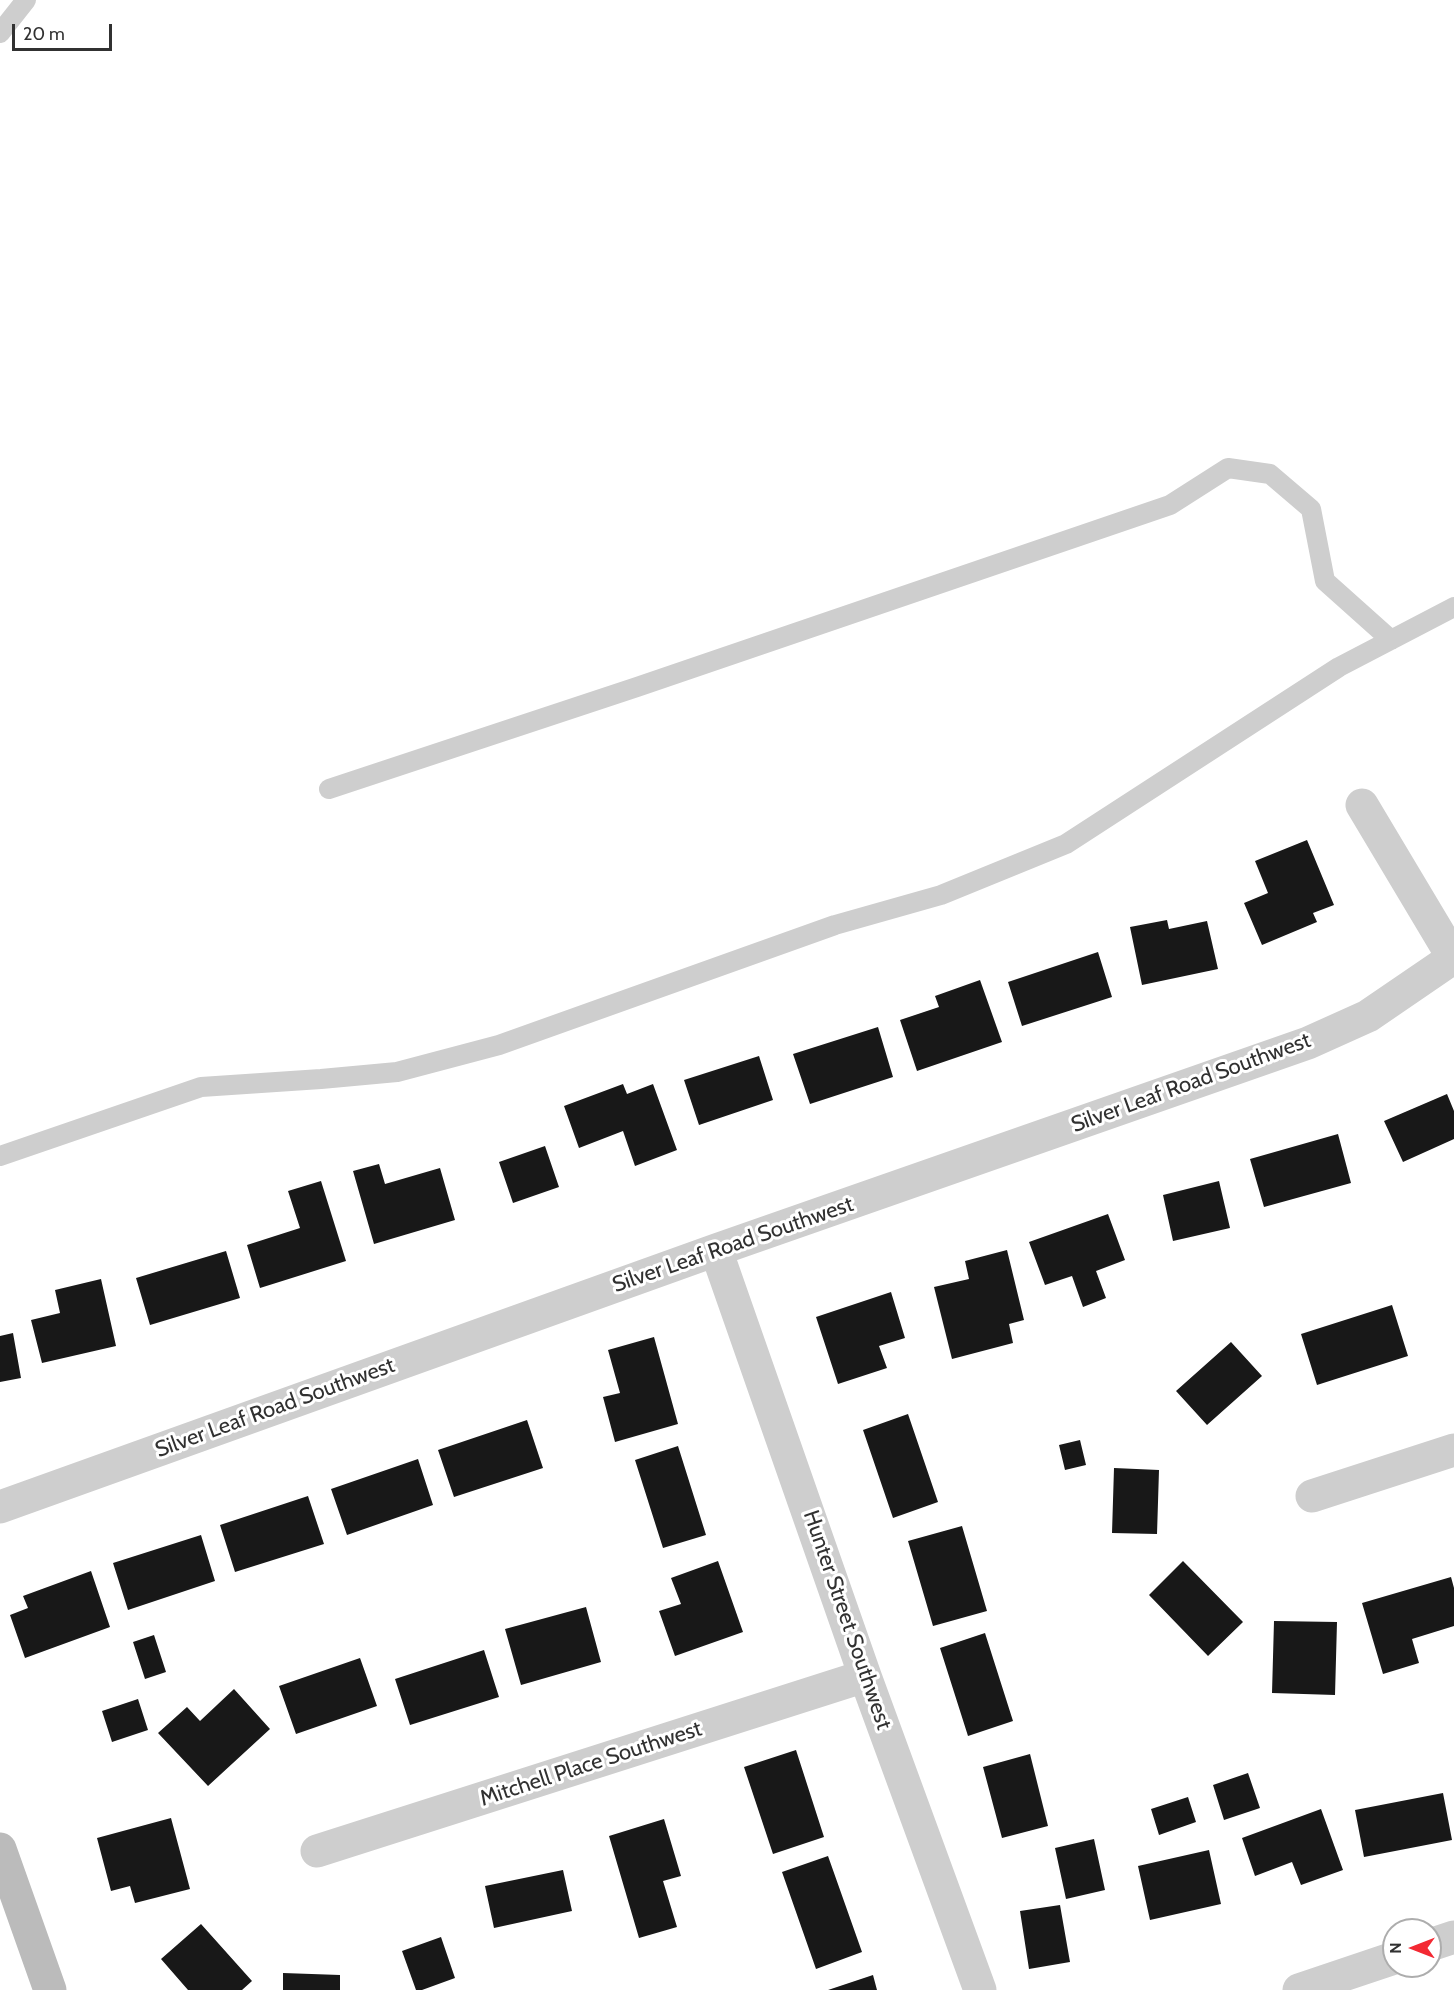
<!DOCTYPE html>
<style>
body{margin:0}
#map{position:relative;width:1454px;height:1990px;overflow:hidden;background:#fff;font-family:Cabin,sans-serif}
canvas{display:block}
.north{position:absolute;left:1382px;top:1918px;width:60px;height:60px;box-sizing:border-box;background:#fff;border:2px solid #adadad;border-radius:50%;rotate:270deg;font-size:16px;font-weight:700;line-height:24px;text-align:center;color:#313131}
.north::after{content:'';display:block;margin:auto;width:21px;height:27px;background:#f32933;clip-path:polygon(50% 0,100% 100%,50% 72%,0 100%)}
.scale{position:absolute;left:12px;top:24px;width:100px;height:27px;box-sizing:border-box;border:3px solid #313131;border-top:0;padding-left:8px;font-size:18px;line-height:21px;white-space:nowrap;color:#313131;-webkit-text-stroke:4px #fff;paint-order:stroke}
</style>
<div id="map">
<canvas width="1454" height="1990"></canvas>
<div class="north">N</div>
<div class="scale">20 m</div>
</div>
<script>
const c = document.querySelector('canvas').getContext('2d');
c.lineJoin = 'round';
function fillPath(path, color) { c.fillStyle = color; c.fill(path, 'evenodd'); }
function strokePath(path, color, width, dash) { c.strokeStyle = color; c.lineWidth = width; c.lineCap = dash ? 'butt' : 'round'; c.setLineDash(dash || []); c.stroke(path); }
function label(font, color, halo, rows, align = 'center') {
  c.font = font + ' Cabin,sans-serif'; c.lineWidth = 6; c.setLineDash([]); c.textBaseline = 'middle'; c.strokeStyle = halo; c.fillStyle = color; for (const [text, x, y, turn = 0] of rows) {
    c.save(); c.translate(x, y); c.rotate((+turn || 0) * Math.PI / 180); c.textAlign = isNaN(turn) ? turn : align; if (halo) c.strokeText(text, 0, 0); c.fillText(text, 0, 0); c.restore();
  }
}
const building = new Path2D(`
 M1307,840L1334,905L1313,913L1317,922L1262,945L1244,903L1268,893L1255,861Z
 M1167,920L1169,929L1207,921L1218,969L1142,985L1130,927Z
 M1098,952L1112,997L1022,1026L1008,982Z
 M980,980L1002,1042L917,1071L900,1020L939,1007L935,996Z
 M878,1027L893,1077L810,1104L793,1054Z
 M759,1056L773,1100L699,1125L684,1080Z
 M623,1084L627,1094L653,1084L677,1150L635,1166L623,1131L579,1148L564,1106Z
 M1447,1094L1454,1111V1139L1403,1162L1384,1121Z
 M1338,1134L1351,1183L1264,1207L1250,1159Z
 M545,1146L559,1187L513,1203L499,1162Z
 M379,1164L385,1184L440,1168L455,1220L374,1244L353,1171Z
 M321,1181L346,1261L260,1288L247,1245L300,1228L288,1191Z
 M1219,1181L1230,1228L1173,1241L1163,1195Z
 M1108,1214L1125,1260L1096,1271L1106,1298L1083,1307L1072,1276L1045,1285L1029,1242Z
 M1007,1250L1024,1320L1009,1324L1013,1343L952,1359L934,1287L969,1279L965,1261Z
 M226,1251L240,1298L150,1325L136,1278Z
 M101,1279L116,1346L42,1363L31,1320L60,1313L55,1290Z
 M891,1292L905,1338L879,1346L887,1368L838,1384L816,1317Z
 M1392,1305L1408,1356L1317,1385L1301,1334Z
 M13,1333L21,1378L0,1382V1336Z
 M654,1337L678,1424L615,1442L603,1397L620,1393L608,1350Z
 M1231,1342L1262,1376L1207,1425L1176,1391Z
 M908,1414L938,1502L893,1518L863,1430Z
 M527,1420L543,1468L454,1497L438,1450Z
 M1080,1440L1086,1465L1065,1470L1059,1445Z
 M678,1446L706,1535L663,1548L635,1460Z
 M418,1459L433,1505L347,1535L331,1489Z
 M1114,1468L1159,1470L1157,1534L1112,1533Z
 M308,1496L324,1544L235,1572L220,1525Z
 M962,1526L987,1611L933,1626L908,1541Z
 M201,1535L215,1581L128,1610L113,1563Z
 M718,1561L743,1632L675,1656L659,1611L681,1604L671,1578Z
 M1183,1561L1243,1622L1208,1656L1149,1595Z
 M91,1571L110,1627L25,1658L10,1615L28,1608L23,1596Z
 M1451,1577L1454,1588V1626L1412,1639L1419,1663L1383,1674L1362,1603Z
 M586,1607L601,1662L521,1685L505,1629Z
 M1274,1621L1337,1622L1335,1695L1272,1693Z
 M985,1633L1013,1721L968,1736L940,1648Z
 M154,1635L166,1672L145,1679L133,1642Z
 M484,1650L499,1697L410,1725L395,1679Z
 M360,1658L377,1706L296,1734L279,1686Z
 M234,1689L270,1729L208,1786L158,1733L187,1707L200,1721Z
 M138,1699L148,1730L112,1742L102,1711Z
 M796,1750L824,1837L773,1854L744,1767Z
 M1030,1754L1048,1826L1002,1838L983,1767Z
 M1248,1773L1260,1808L1224,1820L1213,1785Z
 M1443,1793L1452,1840L1364,1857L1355,1810Z
 M1188,1797L1196,1822L1159,1835L1151,1809Z
 M1321,1809L1343,1870L1301,1885L1292,1862L1255,1876L1242,1838Z
 M171,1818L190,1889L135,1903L130,1886L111,1891L97,1838Z
 M664,1819L681,1876L663,1881L677,1927L639,1938L609,1836Z
 M1094,1839L1105,1890L1066,1899L1055,1848Z
 M1209,1850L1221,1904L1150,1920L1138,1866Z
 M828,1856L862,1952L816,1969L782,1872Z
 M563,1870L572,1911L494,1928L485,1886Z
 M1060,1905L1070,1962L1029,1969L1020,1911Z
 M201,1924L252,1981L242,1990H188L161,1959Z
 M441,1937L455,1978L422,1990H416L402,1951Z
 M283,1973L340,1975V1990H283Z
 M873,1975L877,1990H828Z`);
const lane = new Path2D(`
 M0,33L26,0
 M329,789L637,687L1170,505L1228,468L1270,474L1311,509L1325,581L1391,640
 M0,1156L201,1087L321,1079L397,1072L499,1045L835,925L941,895L1066,844L1339,667L1454,607`);
const street = new Path2D(`
 M1362,805L1454,959
 M716,1250L865,1676L980,1990
 M1312,1496L1454,1450
 M0,1507L716,1250L1308,1043L1368,1016L1453,958
 M317,1851L865,1676
 M1430,1945L1454,1937
 M1299,1990L1394,1958`);
const secondary = new Path2D(`
 M0,1849L50,1990`);
const streetNames = [
 ["Silver Leaf Road Southwest",1191,1083,-20],
 ["Silver Leaf Road Southwest",733,1245,-19],
 ["Silver Leaf Road Southwest",275,1408,-20],
 ["Hunter Street Southwest",847,1620,71],
 ["Mitchell Place Southwest",591,1764,-18]
];
fillPath(building, '#181818');
strokePath(lane, '#cecece', 20);
strokePath(street, '#cecece', 33);
strokePath(secondary, '#bbb', 33);
label('22px', '#313131', '#fff', streetNames);
</script>
